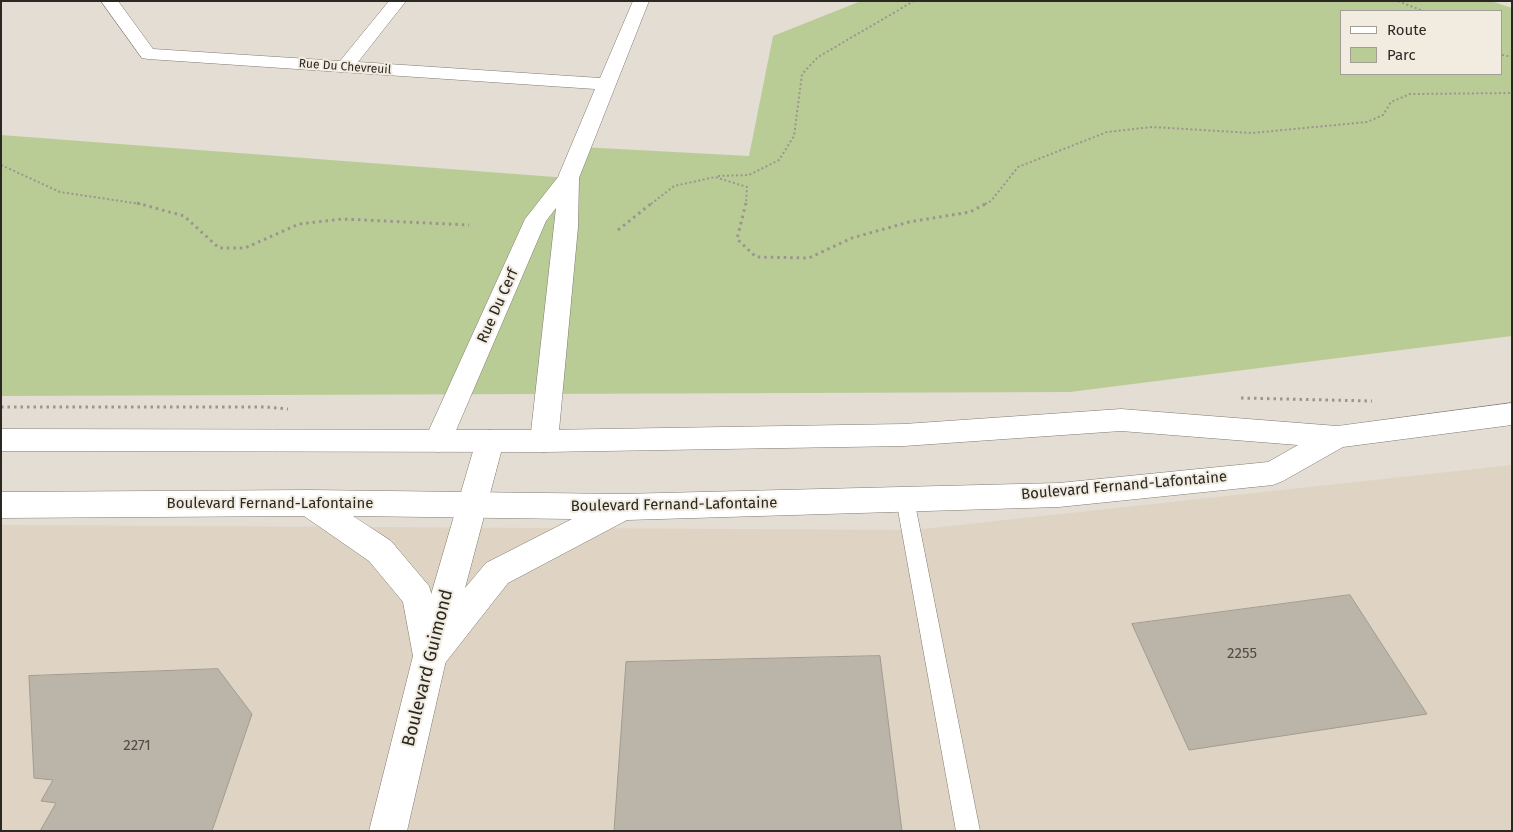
<!DOCTYPE html>
<style>
body{margin:0}
#map{position:relative;width:1513px;height:832px;overflow:hidden;background:#e4ddd3;font-family:"Fira Sans",sans-serif}
canvas{display:block}
.frame{position:absolute;inset:0;border:2px solid #2b2824;pointer-events:none}
.legend{position:absolute;left:1340px;top:10px;width:162px;height:65px;box-sizing:border-box;background:#f1ebe0;border:1px solid #a29d95;margin:0;padding:6px 9px;list-style:none;font-size:15px;color:#2b2824}
.legend li{display:flex;align-items:center;gap:10px;height:25px}
.legend b{width:25px;border:1px solid #a29d95}
</style>
<div id="map">
<canvas width="1513" height="832"></canvas>
<div class="frame"></div>
<ul class="legend">
<li><b style="height:6px;background:#fff"></b>Route</li>
<li><b style="height:14px;background:#bacc96"></b>Parc</li>
</ul>
</div>
<script>
const c = document.querySelector('canvas').getContext('2d');
c.lineJoin = 'round';
function fillPath(path, color) { c.fillStyle = color; c.fill(path, 'evenodd'); }
function strokePath(path, color, width, dash) { c.strokeStyle = color; c.lineWidth = width; c.lineCap = dash ? 'butt' : 'round'; c.setLineDash(dash || []); c.stroke(path); }
function label(font, color, halo, rows, align = 'center') {
  c.font = font + ' "Fira Sans",sans-serif'; c.lineWidth = 4; c.setLineDash([]); c.textBaseline = 'middle'; c.strokeStyle = halo; c.fillStyle = color; for (const [text, x, y, turn = 0] of rows) {
    c.save(); c.translate(x, y); c.rotate((+turn || 0) * Math.PI / 180); c.textAlign = isNaN(turn) ? turn : align; if (halo) c.strokeText(text, 0, 0); c.fillText(text, 0, 0); c.restore();
  }
}
const built = new Path2D(`
 M1512,465V831H1V525L913,530Z`);
const green = new Path2D(`
 M861,1H1491L1512,8V336L1070,392L1,396V135L568,178L581,147L749,156L773,36ZM1342,11H1502V74H1342Z`);
const building = new Path2D(`
 M1350,595L1427,714L1189,750L1132,624Z
 M880,656L902,831H614L626,662Z
 M218,669L252,714L212,831H40L56,803L41,801L53,780L34,778L29,676Z`);
const pathFar1 = new Path2D(`
 M1398,1L1423,11
 M1502,55L1512,57
 M1,165L60,192L141,204
 M718,176L749,175L779,160L794,136L802,74L818,57L914,1
 M651,204L674,186L715,177L747,187L746,204
 M985,204L991,201L1018,167L1107,132L1152,127L1252,133L1367,122L1383,115L1391,102L1410,94L1512,93`);
const path = new Path2D(`
 M137,203L184,216L219,248H245L299,224L342,219L469,225
 M746,203L737,239L756,257L809,258L852,238L909,222L970,212L987,203
 M618,230L652,203
 M1241,398L1372,401
 M1,407H266L288,409`);
const lane = new Path2D(`
 M905,491L912,493L914,499L980,831H956L896,499L898,493Z`);
const street = new Path2D(`
 M101,1H118L153,49L340,61L389,1H406L358,62L600,78L633,1H649L579,178L578,227L558,441L554,449L544,452L534,449L530,441L556,208L546,221L448,449L438,452L428,449L424,441L525,219L558,177L595,89L148,59L142,58Z
 M490,430L500,433L504,441L447,656L407,831H369L413,656L476,441L480,433Z`);
const secondary = new Path2D(`
 M1512,403V425L1343,447L1283,481L1273,485L1059,507L627,520L508,583L442,667L430,672L418,667L413,656L403,602L369,561L304,516L1,518V492L309,490L622,494L1059,483L1268,462L1298,445L1121,431L904,446L544,452L1,451V429L544,430L904,424L1121,409L1337,426ZM353,516L572,519L486,563L439,619L429,586L391,541Z`);
const farStreetnames = [
 ["Rue Du Chevreuil",345,67,4]
];
const streetNames = [
 ["Rue Du Cerf",498,306,-66],
 ["Boulevard Fernand-Lafontaine",1124,486,-5],
 ["Boulevard Fernand-Lafontaine",270,504],
 ["Boulevard Fernand-Lafontaine",674,505,-1]
];
const nearNumbernames = [
 ["2255",1242,654],
 ["2271",137,746]
];
const nearStreetnames = [
 ["Boulevard Guimond",428,668,-76]
];
fillPath(built, '#dfd4c3');
fillPath(green, '#bacc96');
fillPath(building, '#bab4a9');
strokePath(building, '#a39c92', 1);
strokePath(lane, '#807a70', 1);
strokePath(street, '#807a70', 1);
strokePath(secondary, '#807a70', 1);
strokePath(pathFar1, '#9b958e', 2, [2, 2.5]);
strokePath(path, '#9b958e', 3, [2.5, 4]);
fillPath(lane, '#fff');
fillPath(street, '#fff');
fillPath(secondary, '#fff');
label('12px', '#2b2824', '#f1ebe0', farStreetnames);
label('15px', '#2b2824', '#f1ebe0', streetNames);
label('15px', '#4f4b45', null, nearNumbernames);
label('18px', '#2b2824', '#f1ebe0', nearStreetnames);
</script>
